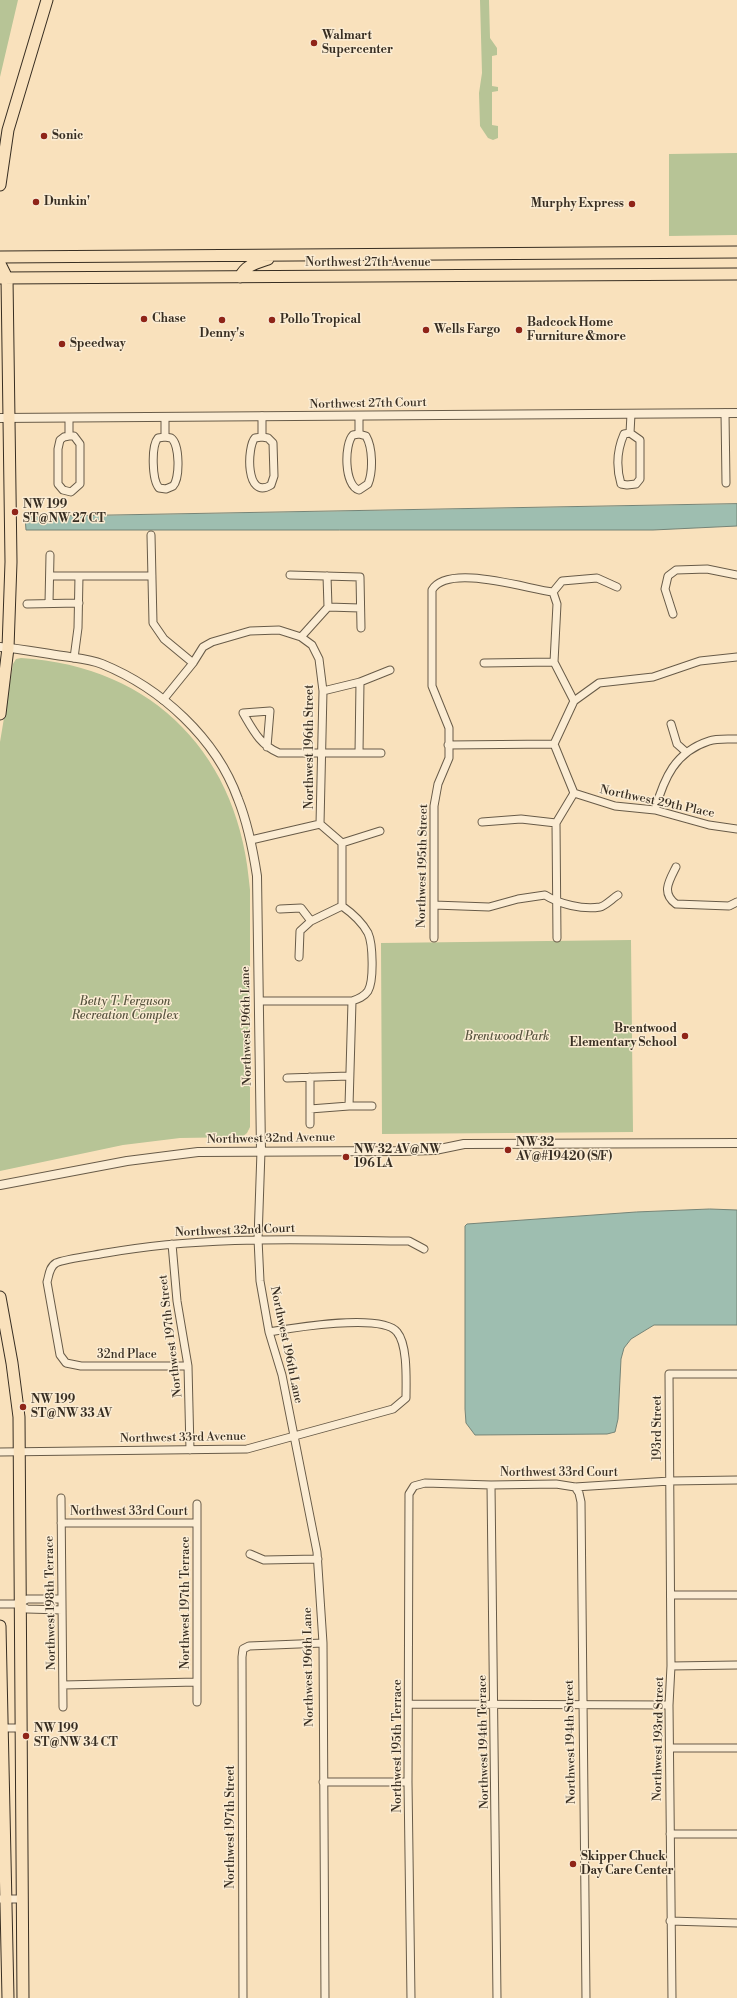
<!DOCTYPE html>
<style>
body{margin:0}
canvas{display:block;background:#f9e1bc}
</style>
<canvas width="737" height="1998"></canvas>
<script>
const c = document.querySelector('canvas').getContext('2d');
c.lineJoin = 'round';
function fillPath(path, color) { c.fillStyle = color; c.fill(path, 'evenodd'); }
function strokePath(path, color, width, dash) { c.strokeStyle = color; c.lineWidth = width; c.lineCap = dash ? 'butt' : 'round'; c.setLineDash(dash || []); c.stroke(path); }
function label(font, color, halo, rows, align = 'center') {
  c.font = font + ' "Libre Bodoni",serif'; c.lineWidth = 3; c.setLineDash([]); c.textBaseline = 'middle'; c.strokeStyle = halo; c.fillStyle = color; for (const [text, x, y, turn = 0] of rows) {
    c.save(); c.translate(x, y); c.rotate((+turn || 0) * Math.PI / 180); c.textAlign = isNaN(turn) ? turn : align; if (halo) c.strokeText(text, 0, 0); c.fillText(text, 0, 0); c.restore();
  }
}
const green = new Path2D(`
 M0,0H18L0,77Z
 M480,0H489L490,38L497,48V55L492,56V86L498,87V91L492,92V125L498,126V138L493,140L488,138L480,126L479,93L482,73Z
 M737,153V235L669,236V154Z
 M21,658C155,666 241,757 250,890V1127L247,1133L242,1137L180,1138L123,1145L0,1171V742L13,664L16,659Z
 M631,940L633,1132L382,1134L381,943Z`);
const water = new Path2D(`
 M737,504V526L653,530H26L25,517Z
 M710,1209L737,1210V1325H654L631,1339L624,1348L621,1359L618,1419L615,1432L607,1434L475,1435L466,1423L465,1409V1226L467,1224L636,1212Z`);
const minor = new Path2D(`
 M725,413L726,483
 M262,416V437
 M165,417V437
 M69,418V436L64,437L60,440L58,449V484L63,490L71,492L80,484V444L74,436H69
 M630,433L624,434C617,450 616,467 621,484L627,485L636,484L640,479V440L630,433L631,414
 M359,434L366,436C373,448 373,472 368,484L359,490C344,486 344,444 353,435Z
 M359,434V416
 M165,437L171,438C180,444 180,479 173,486L166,489L159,488C152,480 151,446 158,438Z
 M262,437L268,438L273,443L274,476L271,485C245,501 247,446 255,438Z
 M151,535L153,623L164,639L193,663
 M290,575L360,577L361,628
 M50,576H152
 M553,592L557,604L554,662L574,701L554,744L574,793L556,823L557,938
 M553,592L562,581L597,578L617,587
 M49,603L50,555
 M27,604L79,603
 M328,607L360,608
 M673,614L665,589L668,576L676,570L707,569L737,575
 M301,637L328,607L327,576
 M74,658L78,628L79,576
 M484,663L554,662
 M323,691L360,682L390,670
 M163,700L193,663L203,647L212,642L250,631L279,630L301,637L312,645L319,659L323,691L320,824L342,843V906C352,913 362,922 368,933C373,944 374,981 368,991C364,997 358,999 352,1001H259
 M574,701L599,683L653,677L700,661L737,657
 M671,724L677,744L686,752
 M448,745L554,744
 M267,747L270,711L243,713C253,730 260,745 279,753H381
 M359,753L360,682
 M574,793L615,806L655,810L709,825L737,829
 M655,810C664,778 675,752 709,741C717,738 728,739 737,739
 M482,822L521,819L556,823
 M251,840L320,824
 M342,843L380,831
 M676,867C669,881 661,893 676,904L729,906L737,902
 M434,905L489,907L518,899L545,895C559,904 583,910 600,907C605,906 613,898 618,895
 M280,909L301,908L311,921
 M434,938V806L438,784L449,758V728L432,686V590C448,563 527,589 553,592
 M299,957L300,931L311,921L342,906
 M310,1077V1124
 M287,1078L349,1076
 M349,1106H372
 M310,1109L349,1106L352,1001
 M261,1151L258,1239L260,1281L269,1332L282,1375L317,1552L323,1643L325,1998
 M172,1244L177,1301L188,1366L190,1450
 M188,1366H81L66,1363L60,1355L47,1282C49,1276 49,1267 56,1263C64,1259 96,1255 106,1253C206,1235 308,1240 409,1241L424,1249
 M0,1452L247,1449L393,1409L406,1398C406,1381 408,1345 397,1332C382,1313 292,1328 269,1332
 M491,1485L497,1998
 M575,1487L579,1493L581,1502L586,1998
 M61,1498L63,1707
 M197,1504V1702
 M61,1523H197
 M250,1554L264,1560L318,1559
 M671,1595H737
 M0,1604H19L27,1609L62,1610
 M19,1604L27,1599H62
 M671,1666L737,1665
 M63,1685L197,1682
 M409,1704L669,1705
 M0,1728H21
 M670,1748H737
 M323,1782H408
 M670,1834H737
 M0,1899H23
 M670,1921L737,1923
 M243,1998L242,1657L243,1649L249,1646L323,1643
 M411,1998L408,1782L409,1494L414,1486L425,1483L491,1485L556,1484L575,1487L670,1481L737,1480
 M672,1998L669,1705L671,1666L669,1374H737`);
const tertiary = new Path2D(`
 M0,418L737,413
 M0,647C21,649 42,653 63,656C75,658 90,659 102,664C161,688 216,738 238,799C248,824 253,850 257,876L261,1151
 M0,1185L127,1161L198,1152L401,1151L435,1150L464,1144L737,1143`);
const primary = new Path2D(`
 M0,185L8,130L47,0
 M0,257L737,252
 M0,264L7,278L11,562L8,648L0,714
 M240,277C246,265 256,263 268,259
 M0,278L737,274
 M0,1297L12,1363L19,1417L23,1998
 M0,1626L8,1998`);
const markers = [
 [314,43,4,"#8f2418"],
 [44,136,4,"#8f2418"],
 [36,202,4,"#8f2418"],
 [632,204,4,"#8f2418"],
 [144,319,4,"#8f2418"],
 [222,320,4,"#8f2418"],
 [272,320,4,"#8f2418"],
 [426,330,4,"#8f2418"],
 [519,330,4,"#8f2418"],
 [62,344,4,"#8f2418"],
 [15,512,4,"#8f2418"],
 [685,1036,4,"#8f2418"],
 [508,1150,4,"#8f2418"],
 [346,1157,4,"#8f2418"],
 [23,1407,4,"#8f2418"],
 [26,1736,4,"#8f2418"],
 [573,1864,4,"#8f2418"]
];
const poiNames = [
 ["Walmart",322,36],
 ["Supercenter",322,50],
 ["Sonic",52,136],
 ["Dunkin'",44,202],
 ["Murphy Express",624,204,"right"],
 ["Chase",152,319],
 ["Pollo Tropical",280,320],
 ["Badcock Home",527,323],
 ["Furniture &more",527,337],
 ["Wells Fargo",434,330],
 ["Denny's",222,334,"center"],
 ["Speedway",70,344],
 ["NW 199",23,505],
 ["ST@NW 27 CT",23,519],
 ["Brentwood",677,1029,"right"],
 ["Elementary School",677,1043,"right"],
 ["NW 32",516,1143],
 ["AV@#19420 (S/F)",516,1157],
 ["NW 32 AV@NW",354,1150],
 ["196 LA",354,1164],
 ["NW 199",31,1400],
 ["ST@NW 33 AV",31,1414],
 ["NW 199",34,1729],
 ["ST@NW 34 CT",34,1743],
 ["Skipper Chuck",581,1857],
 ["Day Care Center",581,1871]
];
const streetNames = [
 ["Northwest 27th Avenue",368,263],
 ["Northwest 27th Court",368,404,-1],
 ["Northwest 196th Street",310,747,-90],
 ["Northwest 29th Place",657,802,12],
 ["Northwest 195th Street",423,866,-89],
 ["Northwest 196th Lane",247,1026,-91],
 ["Northwest 32nd Avenue",271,1139,-1],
 ["Northwest 32nd Court",235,1231,-2],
 ["Northwest 197th Street",171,1336,-97],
 ["Northwest 196th Lane",286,1345,78],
 ["32nd Place",127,1355],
 ["193rd Street",658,1428,-90],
 ["Northwest 33rd Avenue",183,1438,-1],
 ["Northwest 33rd Court",559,1473],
 ["Northwest 33rd Court",129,1512],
 ["Northwest 198th Terrace",51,1603,-91],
 ["Northwest 197th Terrace",186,1603,-90],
 ["Northwest 196th Lane",309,1667,-91],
 ["Northwest 193rd Street",659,1739,-89],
 ["Northwest 194th Terrace",484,1742,-91],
 ["Northwest 194th Street",571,1742,-91],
 ["Northwest 195th Terrace",398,1746,-90],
 ["Northwest 197th Street",231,1827,-90]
];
const parkNames = [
 ["Betty T. Ferguson",125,1002],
 ["Recreation Complex",125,1016],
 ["Brentwood Park",507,1037]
];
fillPath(green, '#b7c496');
fillPath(water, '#9ebeb0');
strokePath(water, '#758477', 1);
strokePath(minor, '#685b48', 9);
strokePath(tertiary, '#685b48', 10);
strokePath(primary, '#382e22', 13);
strokePath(minor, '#fbecd3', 7);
strokePath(tertiary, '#fbecd3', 8);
strokePath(primary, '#f9e1bc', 11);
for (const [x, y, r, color] of markers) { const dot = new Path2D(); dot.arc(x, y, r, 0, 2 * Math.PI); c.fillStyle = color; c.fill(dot); strokePath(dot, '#fbecd3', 1.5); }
label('bold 12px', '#382e22', '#fbecd3', poiNames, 'left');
label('12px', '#382e22', '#fbecd3', streetNames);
label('italic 12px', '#58543f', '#fbecd3', parkNames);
</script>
